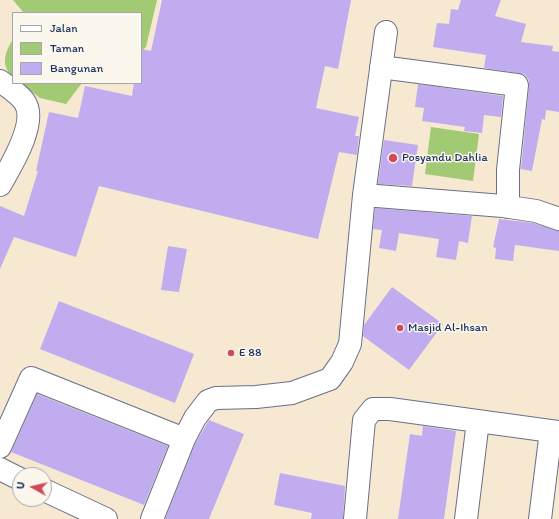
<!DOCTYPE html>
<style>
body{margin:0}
#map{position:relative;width:559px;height:519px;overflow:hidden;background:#f7e8d2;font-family:Itim,sans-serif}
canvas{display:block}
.legend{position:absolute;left:12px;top:12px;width:130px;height:72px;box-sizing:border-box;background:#fbf7ec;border:1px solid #a1a7b3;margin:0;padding:5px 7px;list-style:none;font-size:12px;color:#1b2f5e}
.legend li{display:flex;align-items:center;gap:8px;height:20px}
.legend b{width:20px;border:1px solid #a1a7b3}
.north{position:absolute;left:12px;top:467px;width:40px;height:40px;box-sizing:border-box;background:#fbf7ec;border:1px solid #a1a7b3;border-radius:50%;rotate:278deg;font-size:11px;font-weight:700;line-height:16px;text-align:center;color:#1b2f5e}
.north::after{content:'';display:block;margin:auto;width:14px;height:18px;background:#d1495b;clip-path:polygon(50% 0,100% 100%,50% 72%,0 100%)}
</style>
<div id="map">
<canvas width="559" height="519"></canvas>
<ul class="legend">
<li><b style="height:5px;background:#fff"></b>Jalan</li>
<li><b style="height:11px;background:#a2c974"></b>Taman</li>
<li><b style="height:11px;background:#c1acf0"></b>Bangunan</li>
</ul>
<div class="north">U</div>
</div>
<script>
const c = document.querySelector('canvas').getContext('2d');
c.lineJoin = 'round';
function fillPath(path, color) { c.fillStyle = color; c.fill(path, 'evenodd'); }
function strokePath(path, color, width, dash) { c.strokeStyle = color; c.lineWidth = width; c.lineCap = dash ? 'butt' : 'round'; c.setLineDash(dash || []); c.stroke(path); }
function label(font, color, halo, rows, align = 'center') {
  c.font = font + ' Itim,sans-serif'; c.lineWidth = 3; c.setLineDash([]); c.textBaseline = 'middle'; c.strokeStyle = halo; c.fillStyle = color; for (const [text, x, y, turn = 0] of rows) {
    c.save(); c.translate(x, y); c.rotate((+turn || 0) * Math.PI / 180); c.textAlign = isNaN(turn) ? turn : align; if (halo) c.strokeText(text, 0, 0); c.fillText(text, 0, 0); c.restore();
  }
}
const green = new Path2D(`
 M13,0H157L146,47L141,51V13H24Z
 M13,39V77C0,66 5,52 13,39Z
 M21,83H82L66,104L40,98Z
 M431,127L479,134L473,181L425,174Z`);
const building = new Path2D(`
 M162,0H351L338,69L325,66L316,108L359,117L355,136H359L357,155L339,152L318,239L99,186L76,257L14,237L0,269V206L24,216L38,171H36L49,112L78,118L85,86L132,96L134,83H141V49L151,51Z
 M461,0H501L495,16L526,24L521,42L553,46L552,51L559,52V112L546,110L545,120L542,119L532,171L521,169L529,86V80L525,75L519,73L484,68L486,55L433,47L437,23L449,24L451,9L458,10Z
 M418,84L503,96L501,117L484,115L482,133L464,131L465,127L422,121L424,108L415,107Z
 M384,140L418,145L412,186L378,184Z
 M375,208L472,216L468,243L459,241L456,260L436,257L439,239L399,233L396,251L379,248L382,230L373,229Z
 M499,219L533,223L559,231V251L515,245L513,261L495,259L496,248L493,247Z
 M168,246L187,249L179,292L161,290Z
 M392,287L443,324L409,370L363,336L364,325Z
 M59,301L194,354L175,403L40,349Z
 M37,394L168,446L144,505L11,452Z
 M209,420L244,434L209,519H165L195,444Z
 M423,426L456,431L444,519H398L410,434L422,436Z
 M280,473L345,486L343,519H311L312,513L274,505Z`);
const minor = new Path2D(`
 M381,67L517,85L508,170V207
 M0,81C8,87 18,93 24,101C39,121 11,166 0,185
 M364,195L503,206L536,211L559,219
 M0,447L31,378L184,439
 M0,469L20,479
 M44,490L106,519
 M152,519L184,439L195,418L208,401L216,398L256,397L292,393L330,379L342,362L350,344L364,195L386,32
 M355,519L364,420L373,409H390L559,432
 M466,519L478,421
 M540,519L551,431`);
const markers = [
 [393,158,5,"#d1495b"],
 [400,328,4,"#d1495b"],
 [231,353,4,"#d1495b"]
];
const poiNames = [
 ["Posyandu Dahlia",402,158],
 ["Masjid Al-Ihsan",408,328],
 ["E 88",239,353]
];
fillPath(green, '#a2c974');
fillPath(building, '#c1acf0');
strokePath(minor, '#687087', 24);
strokePath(minor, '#fff', 22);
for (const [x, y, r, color] of markers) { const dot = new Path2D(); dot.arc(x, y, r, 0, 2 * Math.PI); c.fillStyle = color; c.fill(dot); strokePath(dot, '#fbf7ec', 1.5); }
label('12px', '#1b2f5e', '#fbf7ec', poiNames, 'left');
</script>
